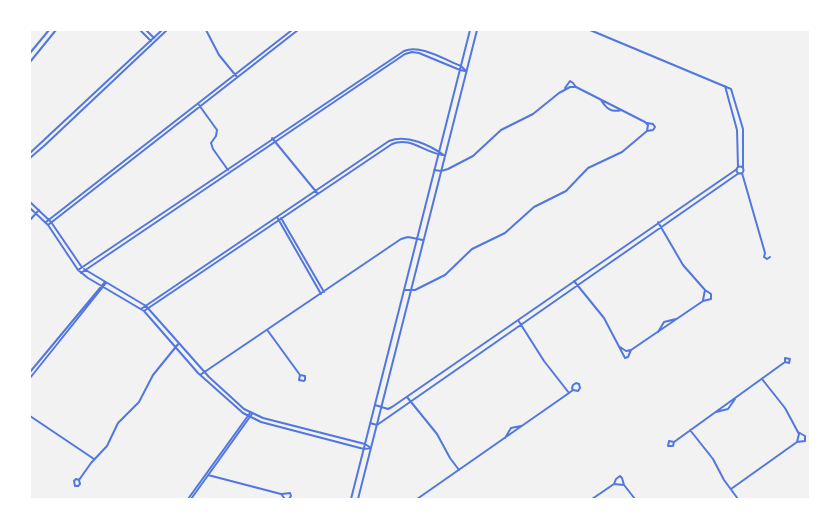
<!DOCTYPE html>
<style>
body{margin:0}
#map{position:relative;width:840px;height:529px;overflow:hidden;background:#f2f2f2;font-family:"Archivo Narrow",sans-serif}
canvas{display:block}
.frame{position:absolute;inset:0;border:31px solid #fff;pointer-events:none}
</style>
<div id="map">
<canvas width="840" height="529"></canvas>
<div class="frame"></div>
</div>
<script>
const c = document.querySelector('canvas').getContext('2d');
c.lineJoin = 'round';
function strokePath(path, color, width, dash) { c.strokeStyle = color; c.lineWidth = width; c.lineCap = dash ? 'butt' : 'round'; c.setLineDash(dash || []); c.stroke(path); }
const minor = new Path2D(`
 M140,30L151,41
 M146,30L154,38
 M206,30L219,55L237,77
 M590,30L731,89L743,129V168
 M30,53L49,30
 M30,62L56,30
 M725,86L737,130L738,167
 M565,88L570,81L573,83L576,87
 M601,100C606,108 611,113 621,110
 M199,105L217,130L216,136L211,143L213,149L228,170
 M647,131L653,130L655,127L653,124L647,123
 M272,138L318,194
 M30,153L162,30
 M30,158L45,145L167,30
 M736.5 170a3.5 3.5 0 1 1 7 0a3.5 3.5 0 1 1-7 0Z
 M742,173L765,253L764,257L767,259L770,257
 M30,202L51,222L81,266
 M30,208L48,225L78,270L88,278L144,311L198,373L243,413L261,422L364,449L371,448
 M277,217L321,294
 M281,218L324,292
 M30,220L39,210
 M46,222L292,30
 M48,225L298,30
 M84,269L146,306L209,377L244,409L263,418L365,444L371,448
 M78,270L404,51C421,44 445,60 461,66L466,71
 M81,273L405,54L412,52L419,53L460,70L465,71
 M574,281L604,318L625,358L628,357L631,350L703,301L711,299V294L705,290L683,265L658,222
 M404,290H415L445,275L472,249L505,233L534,207L566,191L588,168L622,152L647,131L648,125L645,122L576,87H570L559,93L533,114L501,130L473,156L448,169L441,171L434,170
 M703,300L705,290
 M141,309L389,141C407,134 430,145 445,156
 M144,311L392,144C410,136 425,153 443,155
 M518,320L544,361L569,393
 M268,331L300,375L299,380L304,381
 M658,332L664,322L676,319
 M620,347L626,351L631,350
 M785,362V358L790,359
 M30,372L105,282
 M200,375L401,239L408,237L423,240
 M300,375L305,376V380
 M30,378L106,283
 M762,379L785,408L799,434L797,442
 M407,397L437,434L450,458L459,470
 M375,405L388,409L392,407L737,169
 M716,412L728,409L735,399
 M30,416L94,459
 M370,423L377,425L739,173
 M690,430L713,459L724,480L738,499
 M505,438L511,428L521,426
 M668,446L669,441L674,442L785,362L789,363L790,359
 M669,446H673L674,442
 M208,475L281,494L285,499
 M79,480L76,479L74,481L75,486H78L80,484L79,480L91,463L107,446L118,423L139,402L153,375L179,343
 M614,484L624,485
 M731,489L797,442L805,441V436L798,432
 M282,494L290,493L291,496L289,499
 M188,499L250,413
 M191,499L252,414
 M351,499L470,30
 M358,499L477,30
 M417,499L569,393L573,390L578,391L580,388L579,384L576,383L573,385L572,388L573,390
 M592,499L614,484L616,479L620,476L622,478L624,485L635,499`);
strokePath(minor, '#5277de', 2);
</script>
